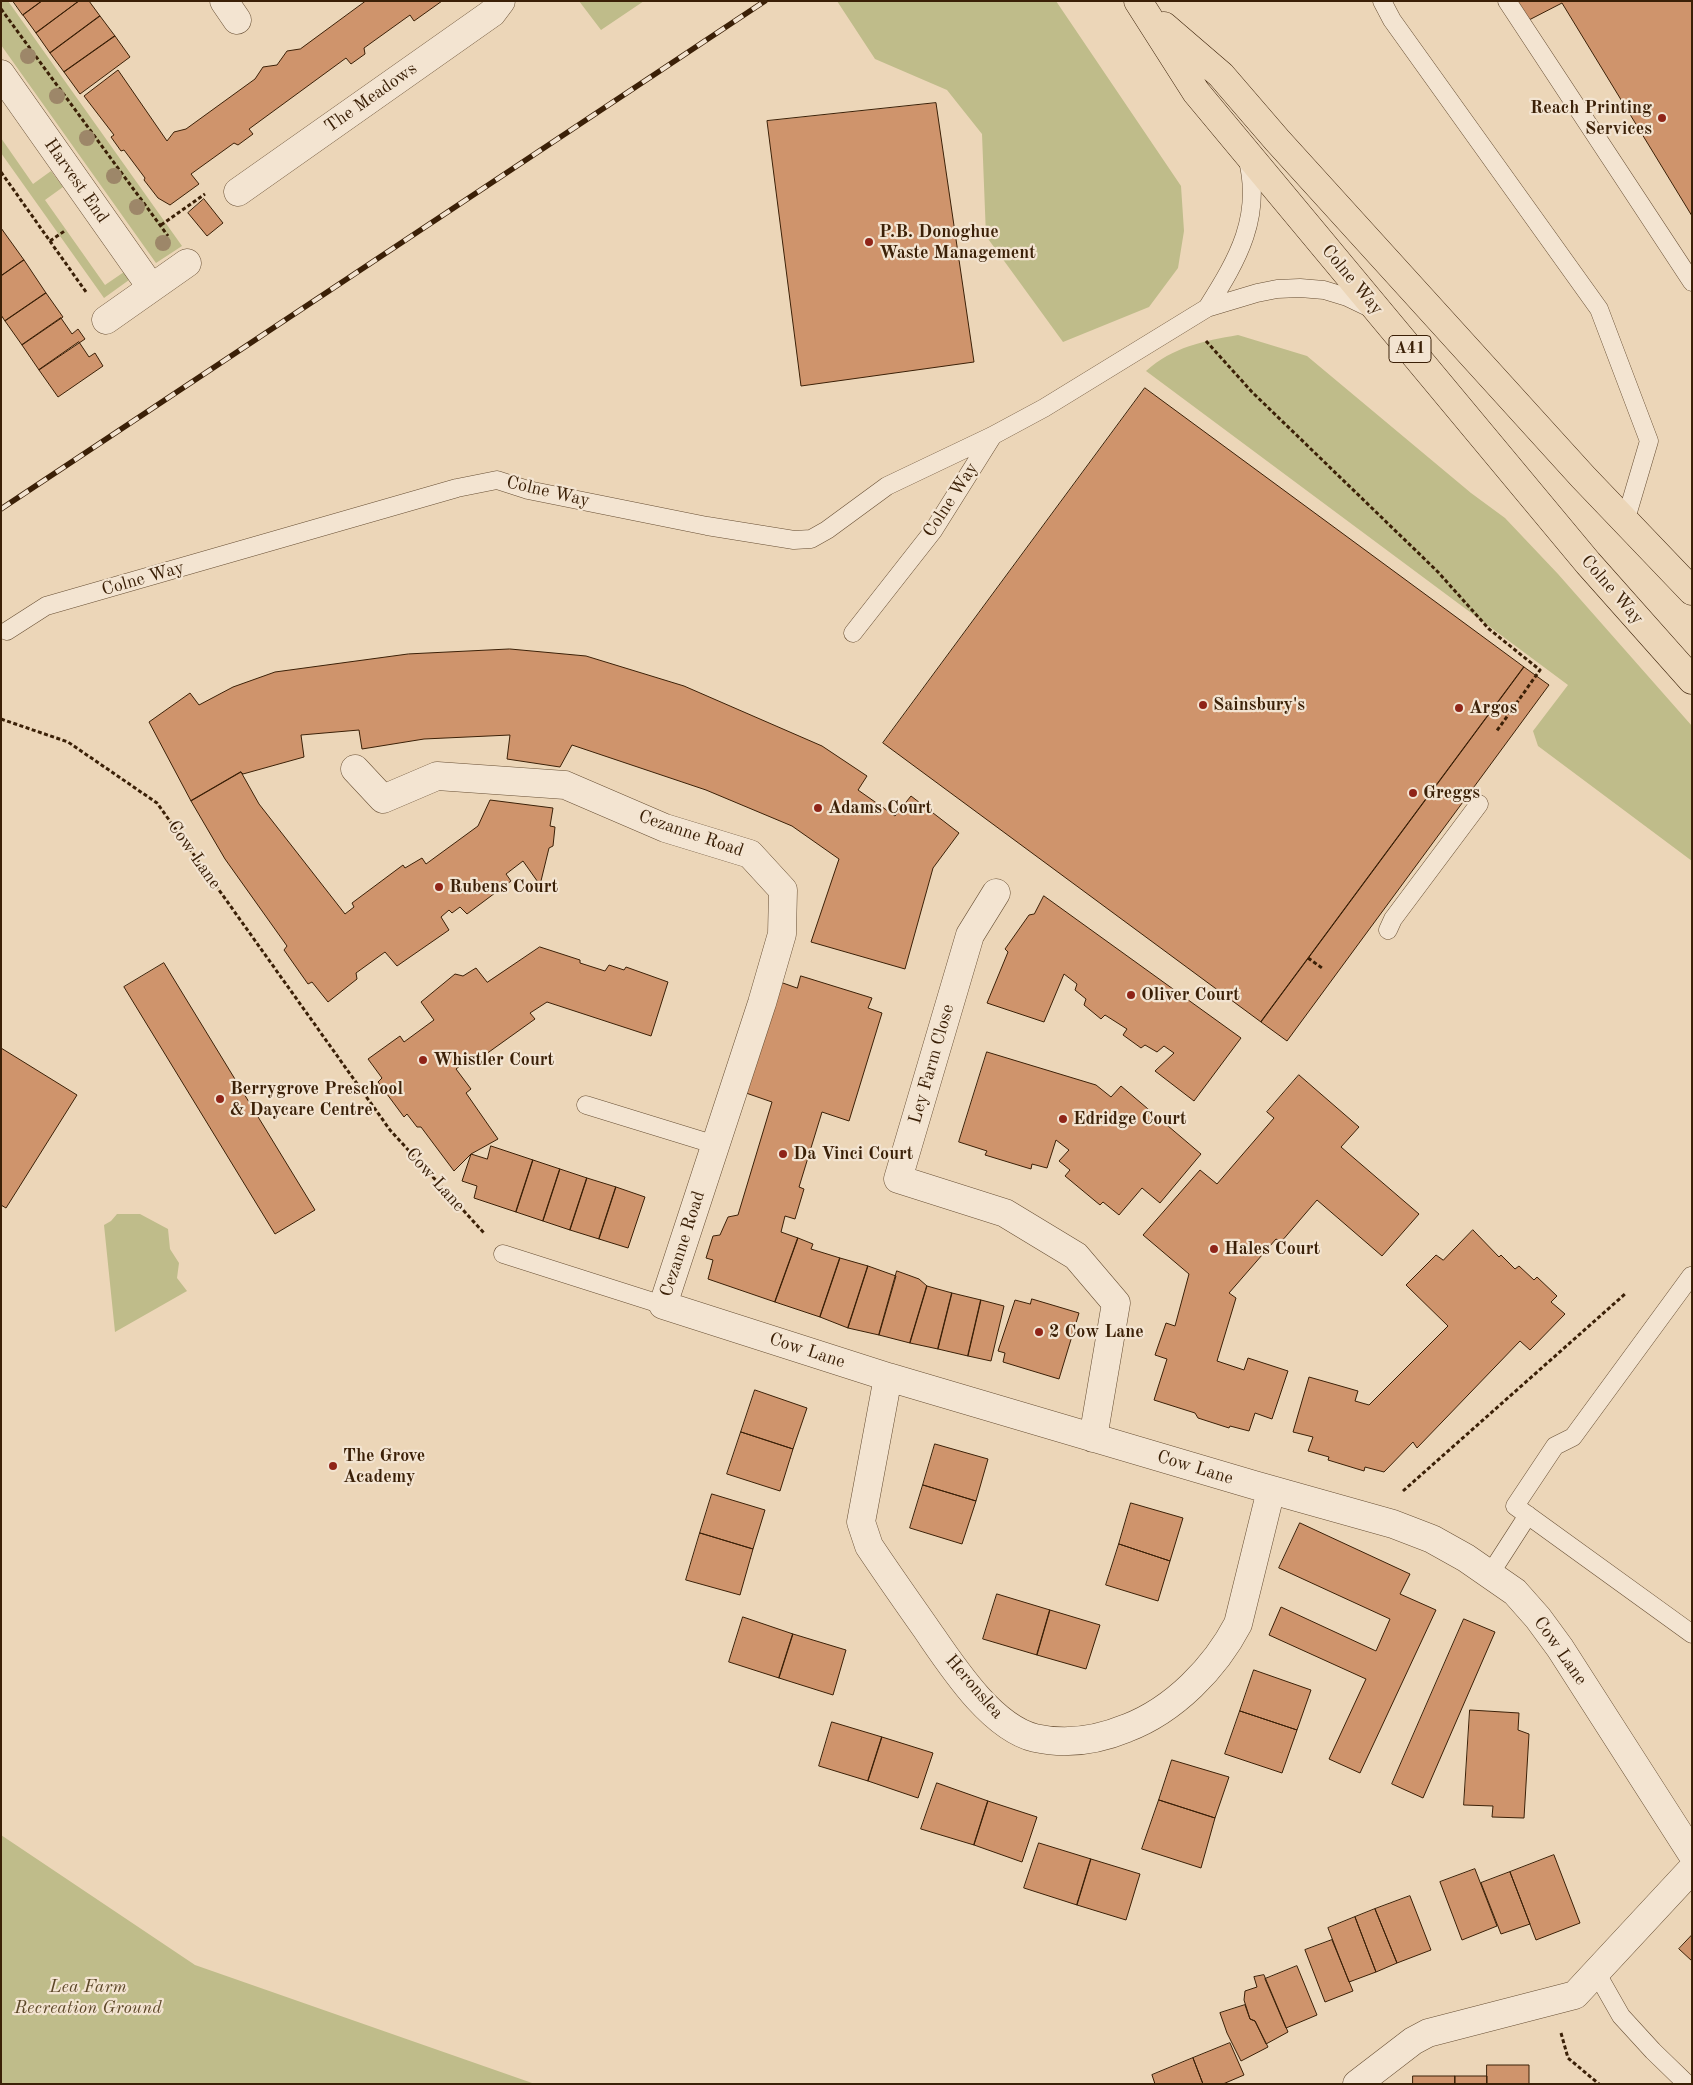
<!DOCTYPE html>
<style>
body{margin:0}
#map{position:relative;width:1693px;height:2085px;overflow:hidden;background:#ecd6b8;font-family:"Old Standard TT",serif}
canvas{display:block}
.frame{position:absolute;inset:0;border:2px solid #3b2007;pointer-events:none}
</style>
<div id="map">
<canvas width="1693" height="2085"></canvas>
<div class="frame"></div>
</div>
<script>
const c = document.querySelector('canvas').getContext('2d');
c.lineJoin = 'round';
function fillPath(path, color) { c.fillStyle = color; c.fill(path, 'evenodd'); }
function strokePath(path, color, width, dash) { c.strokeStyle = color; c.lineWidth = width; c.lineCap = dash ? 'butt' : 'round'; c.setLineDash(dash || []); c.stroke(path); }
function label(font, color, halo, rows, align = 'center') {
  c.font = font + ' "Old Standard TT",serif'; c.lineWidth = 4.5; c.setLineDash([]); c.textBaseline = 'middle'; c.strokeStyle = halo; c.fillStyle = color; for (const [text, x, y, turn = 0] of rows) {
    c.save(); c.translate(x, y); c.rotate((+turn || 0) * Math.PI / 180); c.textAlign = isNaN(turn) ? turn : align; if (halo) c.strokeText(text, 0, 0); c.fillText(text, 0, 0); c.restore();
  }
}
const green = new Path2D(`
 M1,1H8L182,246L156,263L1,45Z
 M579,1H644L601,30Z
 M837,1H1056L1181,186L1184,231L1178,268L1149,307L1063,342L986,236L982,134L947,90L875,59Z
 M1,138L33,184L51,171L63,187L45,200L105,285L124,272L129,280L104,298L1,153Z
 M1238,335L1307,356L1471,493L1505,518L1558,574L1692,726V861L1538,746L1533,731L1568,685L1146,371C1173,347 1203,341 1238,335Z
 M117,1214H140L168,1229L170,1249L179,1263L177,1278L187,1291L115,1332L104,1225L111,1221Z
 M1,1835L195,1965L535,2084H1Z`);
const building = new Path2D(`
 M13,1H42L23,15Z
 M42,1H79L36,33L23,15Z
 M79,1H89L100,16L50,53L36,33Z
 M366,1H442L414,21L410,15L364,48L365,54L351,64L346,58L249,129L253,134L238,145L234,143L191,174L199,184L170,205L158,198L144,180L145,178L124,150L121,151L111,137L114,135L84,96L118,70L167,141L174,132L186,129L255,79L263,67L277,65L287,51L300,49Z
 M1518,1H1692V216L1562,3L1529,20Z
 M100,16L115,36L64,72L50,53Z
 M115,36L130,57L80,94L64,72Z
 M936,103L974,362L801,386L767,121Z
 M204,199L223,223L207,236L188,213Z
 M1,228L24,260L1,276Z
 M24,260L46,293L5,321L1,315V276Z
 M46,293L63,317L22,345L5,321Z
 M61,318L72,334L78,329L85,339L39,370L22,345Z
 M79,342L89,357L95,353L103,366L58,397L39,370Z
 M1145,388L1524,667L1261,1022L883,743Z
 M510,649L586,656L684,686L822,746L867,776L858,790L895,816L911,796L959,833L933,868L905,969L811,942L839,859L792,826L706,790L572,745L560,767L507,759L510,735L424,739L362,749L359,730L301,735L304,757L243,774L241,772L191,801L149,722L190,693L199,705L233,687L275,672L408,654Z
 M1524,667L1549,685L1287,1041L1261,1022Z
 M241,772L259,804L345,914L354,907L352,903L403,865L405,868L422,858L426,864L478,826L490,800L553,808L550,826L555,827L553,846L549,848L540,885L523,861L506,874L511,881L467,914L460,907L452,913L449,910L441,917L449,930L397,966L385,952L356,973L357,979L328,1002L312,982L308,984L284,950L287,946L225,859L191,801Z
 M1044,896L1241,1038L1194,1101L1155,1071L1174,1053L1164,1046L1157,1052L1145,1045L1141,1048L1123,1035L1127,1029L1105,1015L1101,1019L1084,1005L1086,999L1075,990L1077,984L1064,974L1044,1022L987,1003L1008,952L1005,949L1029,915L1034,914Z
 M540,947L580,960V963L605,971L609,965L624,970L626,967L668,982L651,1036L547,1002L530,1013L535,1019L468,1067L465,1062L456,1069L471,1089L466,1093L498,1139L471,1154L454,1171L421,1127H417L407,1114L404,1117L378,1082L382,1078L368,1059L400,1036L404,1042L434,1020L421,1002L455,974L463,976L476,968L487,982Z
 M164,963L315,1210L275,1234L124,987Z
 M801,976L872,998L868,1008L882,1013L849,1121L822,1112L799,1187L804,1189L795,1219L785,1216L781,1232L798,1238L775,1302L708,1279L713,1260L706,1258L713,1236L720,1235L728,1217L738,1215L772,1102L746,1093L780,982L797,988Z
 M1,1048L77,1095L6,1208L1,1205Z
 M987,1052L1096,1085L1111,1097L1121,1086L1201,1154L1160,1203L1142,1188L1119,1215L1103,1202L1100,1205L1065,1176L1070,1170L1059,1161L1069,1150L1056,1140L1047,1168L1032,1164L1031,1169L985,1155L987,1151L959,1142Z
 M1299,1075L1359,1127L1341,1147L1419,1214L1382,1256L1317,1200L1281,1242L1276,1239L1229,1293L1236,1298L1217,1361L1244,1370L1248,1358L1288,1371L1272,1419L1255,1413L1249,1431L1230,1426L1229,1428L1198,1418L1195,1413L1154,1400L1167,1359L1155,1355L1166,1323L1175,1326L1189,1274L1143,1235L1200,1170L1217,1184L1274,1118L1267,1112Z
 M491,1146L533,1160L516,1212L474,1198L477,1186L462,1181L471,1154L487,1159Z
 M533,1160L560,1169L543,1221L516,1212Z
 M560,1169L587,1178L570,1230L543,1221Z
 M587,1178L616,1187L599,1239L570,1230Z
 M616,1187L645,1197L628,1248L599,1239Z
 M1473,1230L1499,1257L1501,1255L1515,1269L1519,1266L1534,1280L1537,1277L1557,1296L1551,1302L1565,1314L1530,1350L1520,1341L1417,1448L1413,1442L1384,1472L1365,1467L1364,1471L1328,1460L1329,1457L1308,1451L1313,1437L1293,1432L1309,1377L1358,1391L1355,1401L1369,1405L1448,1326L1406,1285L1436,1255L1443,1260Z
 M798,1238L813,1244L811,1249L840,1258L820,1317L775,1302Z
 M840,1258L868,1266L848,1328L820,1317Z
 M868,1266L896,1276L879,1335L848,1328Z
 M897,1271L919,1279L927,1286L910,1343L879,1335Z
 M927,1286L952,1293L938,1349L910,1343Z
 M952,1293L981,1300L968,1356L938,1349Z
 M1032,1299L1079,1313L1059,1379L1003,1362L1005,1353L998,1351L1015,1300L1030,1304Z
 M981,1300L1004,1306L991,1361L968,1356Z
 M755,1390L807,1408L793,1449L741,1432Z
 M741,1432L793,1449L780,1491L727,1474Z
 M935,1444L988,1459L976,1501L923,1485Z
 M923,1485L976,1501L962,1544L910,1528Z
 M712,1494L765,1510L753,1549L700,1533Z
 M1131,1503L1183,1518L1170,1561L1119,1544Z
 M1300,1523L1410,1574L1400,1594L1436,1610L1360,1773L1329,1759L1366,1679L1269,1635L1281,1607L1376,1651L1390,1619L1279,1568Z
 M700,1533L753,1549L740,1595L686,1580Z
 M1119,1544L1170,1561L1158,1601L1106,1585Z
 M997,1594L1050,1610L1037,1655L983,1639Z
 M1050,1610L1100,1625L1086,1669L1037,1655Z
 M743,1617L793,1634L779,1678L729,1662Z
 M1464,1619L1495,1632L1423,1798L1392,1784Z
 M793,1634L846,1650L833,1695L779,1678Z
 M1254,1670L1311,1690L1297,1730L1240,1711Z
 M1470,1710L1519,1713L1518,1730L1529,1734L1524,1818L1492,1817L1493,1806L1464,1805Z
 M1240,1711L1297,1730L1282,1773L1225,1754Z
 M832,1722L882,1737L868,1781L819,1766Z
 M882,1737L933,1753L918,1798L868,1781Z
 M1172,1760L1229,1777L1215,1818L1159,1800Z
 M937,1783L988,1801L974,1845L921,1829Z
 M1159,1800L1215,1818L1201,1868L1142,1849Z
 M988,1801L1037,1817L1022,1862L974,1845Z
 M1039,1843L1091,1859L1077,1905L1024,1888Z
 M1554,1855L1580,1923L1536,1940L1510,1872Z
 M1091,1859L1140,1874L1126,1920L1077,1905Z
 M1475,1869L1497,1926L1462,1940L1440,1882Z
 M1510,1872L1530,1924L1501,1934L1481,1883Z
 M1410,1896L1431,1950L1397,1963L1375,1909Z
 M1375,1909L1397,1963L1376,1972L1355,1917Z
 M1355,1917L1376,1972L1349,1982L1328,1928Z
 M1692,1935V1961L1679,1949Z
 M1332,1940L1353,1991L1325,2002L1305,1950Z
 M1297,1966L1317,2015L1286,2028L1265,1979Z
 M1264,1975L1288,2032L1266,2044L1255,2021L1250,2019L1244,2000L1245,1991L1257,1987L1254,1977Z
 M1245,2005L1250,2019L1255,2021L1268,2047L1241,2061L1227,2033L1220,2013Z
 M1230,2043L1244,2075L1223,2084H1203L1193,2058Z
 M1193,2058L1203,2084H1155L1152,2075Z
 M1487,2065H1529V2084H1487Z
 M1413,2076H1455V2084H1413Z
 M1455,2076H1487V2084H1455Z`);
const path = new Path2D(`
 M1,9L168,236
 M1,172L86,292
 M161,225L205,194
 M50,241L66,230
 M1206,341L1252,392L1438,572L1489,629L1540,670L1496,732
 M1,719L68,742L157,803L390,1130L484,1233
 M1308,958L1322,968
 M1403,1491L1625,1294
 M1561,2033L1568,2058L1599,2084`);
const service = new Path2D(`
 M1382,1L1392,20L1599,309L1649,441L1625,522
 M1507,1L1692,282
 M1207,308C1238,259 1263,216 1247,157
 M7,631L46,606L457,488L497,480L528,490L707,526L794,540L811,539L827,530L887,486L992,436L1044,408L1207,308L1257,293L1277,289L1300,288L1324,290L1347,297L1372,309
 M853,633L933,531L992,437
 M1388,930L1393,919L1479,804
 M586,1105L716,1145
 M503,1254L663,1305
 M1691,1276L1573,1437L1555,1446L1515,1506L1692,1634
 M1490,1574L1528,1515
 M1596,1972L1621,2016L1653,2051L1687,2084`);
const minor = new Path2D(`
 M224,1L237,20
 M1,74L151,287
 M238,192L492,13L501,1
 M106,320L187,263
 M355,769L383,799L437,776L565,785L665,828L750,854L783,890L782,934L762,1003L663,1305L888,1377L1254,1485L1393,1524L1432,1539L1466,1558L1515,1592L1538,1618L1560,1648L1692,1854
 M996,893L970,935L898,1179L1005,1213L1076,1256L1116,1303L1093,1438
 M888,1377L861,1522L869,1546C887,1573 906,1600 925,1627C950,1663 990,1727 1035,1738C1066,1745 1098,1740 1127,1728C1174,1710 1215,1668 1238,1624L1271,1490
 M1357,2084L1413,2041L1428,2033L1575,1995L1692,1869`);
const trunk = new Path2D(`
 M1138,1L1196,92L1588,563L1692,680
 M1164,26L1221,75L1277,140L1583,477L1692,591`);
const rail = new Path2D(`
 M1,509L765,1`);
const trees = [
 [28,56],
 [57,96],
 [87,138],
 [114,176],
 [137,207],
 [163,243]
];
const markers = [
 [1662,118,5,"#8f2418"],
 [869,242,5,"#8f2418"],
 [1203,705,5,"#8f2418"],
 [1459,708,5,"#8f2418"],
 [1413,793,5,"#8f2418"],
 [818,808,5,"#8f2418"],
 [439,887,5,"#8f2418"],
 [1131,995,5,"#8f2418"],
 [423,1060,5,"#8f2418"],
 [220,1099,5,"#8f2418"],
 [1063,1119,5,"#8f2418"],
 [783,1154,5,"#8f2418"],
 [1214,1249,5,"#8f2418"],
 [1039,1332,5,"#8f2418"],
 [333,1466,5,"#8f2418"]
];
const shields = [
 [1410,349,42]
];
const shieldNames = [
 ["A41",1410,349]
];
const streetNames = [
 ["The Meadows",371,98,-35],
 ["Harvest End",76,181,55],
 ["Colne Way",1352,280,50],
 ["Colne Way",548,492,13],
 ["Colne Way",951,500,-57],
 ["Colne Way",143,579,-16],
 ["Colne Way",1612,590,49],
 ["Cezanne Road",691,834,19],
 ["Cow Lane",194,855,55],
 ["Ley Farm Close",932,1064,-74],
 ["Cow Lane",435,1180,48],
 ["Cezanne Road",683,1244,-72],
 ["Cow Lane",807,1351,18],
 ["Cow Lane",1195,1468,17],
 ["Cow Lane",1560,1651,55],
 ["Heronslea",974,1687,49]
];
const poiNames = [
 ["Reach Printing",1652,108,"right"],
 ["Services",1652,129,"right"],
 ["P.B. Donoghue",879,232],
 ["Waste Management",879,253],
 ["Sainsbury's",1213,705],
 ["Argos",1469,708],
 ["Greggs",1423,793],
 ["Adams Court",828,808],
 ["Rubens Court",449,887],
 ["Oliver Court",1141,995],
 ["Whistler Court",433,1060],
 ["Berrygrove Preschool",230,1089],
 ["& Daycare Centre",230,1110],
 ["Edridge Court",1073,1119],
 ["Da Vinci Court",793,1154],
 ["Hales Court",1224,1249],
 ["2 Cow Lane",1049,1332],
 ["The Grove",343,1456],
 ["Academy",343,1477]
];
const parkNames = [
 ["Lea Farm",88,1987],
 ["Recreation Ground",88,2008]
];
fillPath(green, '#bfbc8a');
fillPath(building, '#cf946c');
strokePath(building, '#3b2007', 1);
strokePath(service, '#674e33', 19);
strokePath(minor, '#674e33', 29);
strokePath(trunk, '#3b2007', 29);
strokePath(path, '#3b2007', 3, [4, 2.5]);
strokePath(service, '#f3e4d1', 18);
strokePath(minor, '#f3e4d1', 28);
strokePath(trunk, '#ecd6b8', 28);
strokePath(rail, '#3b2007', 5.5);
strokePath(rail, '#f3e4d1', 4, [11]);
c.fillStyle = '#9d8769';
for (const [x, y] of trees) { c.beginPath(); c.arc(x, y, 8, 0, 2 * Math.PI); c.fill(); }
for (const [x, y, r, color] of markers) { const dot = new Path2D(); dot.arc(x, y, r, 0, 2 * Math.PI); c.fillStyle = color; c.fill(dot); strokePath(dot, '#f3e4d1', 2); }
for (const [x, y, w] of shields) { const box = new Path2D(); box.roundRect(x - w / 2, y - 13.5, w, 27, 4); c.fillStyle = '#f3e4d1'; c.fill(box); strokePath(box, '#3b2007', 1); }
label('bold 16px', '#3b2007', null, shieldNames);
label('18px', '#3b2007', '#f3e4d1', streetNames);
label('bold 18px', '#3b2007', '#f3e4d1', poiNames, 'left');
label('italic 18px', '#5c4728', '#f3e4d1', parkNames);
</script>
